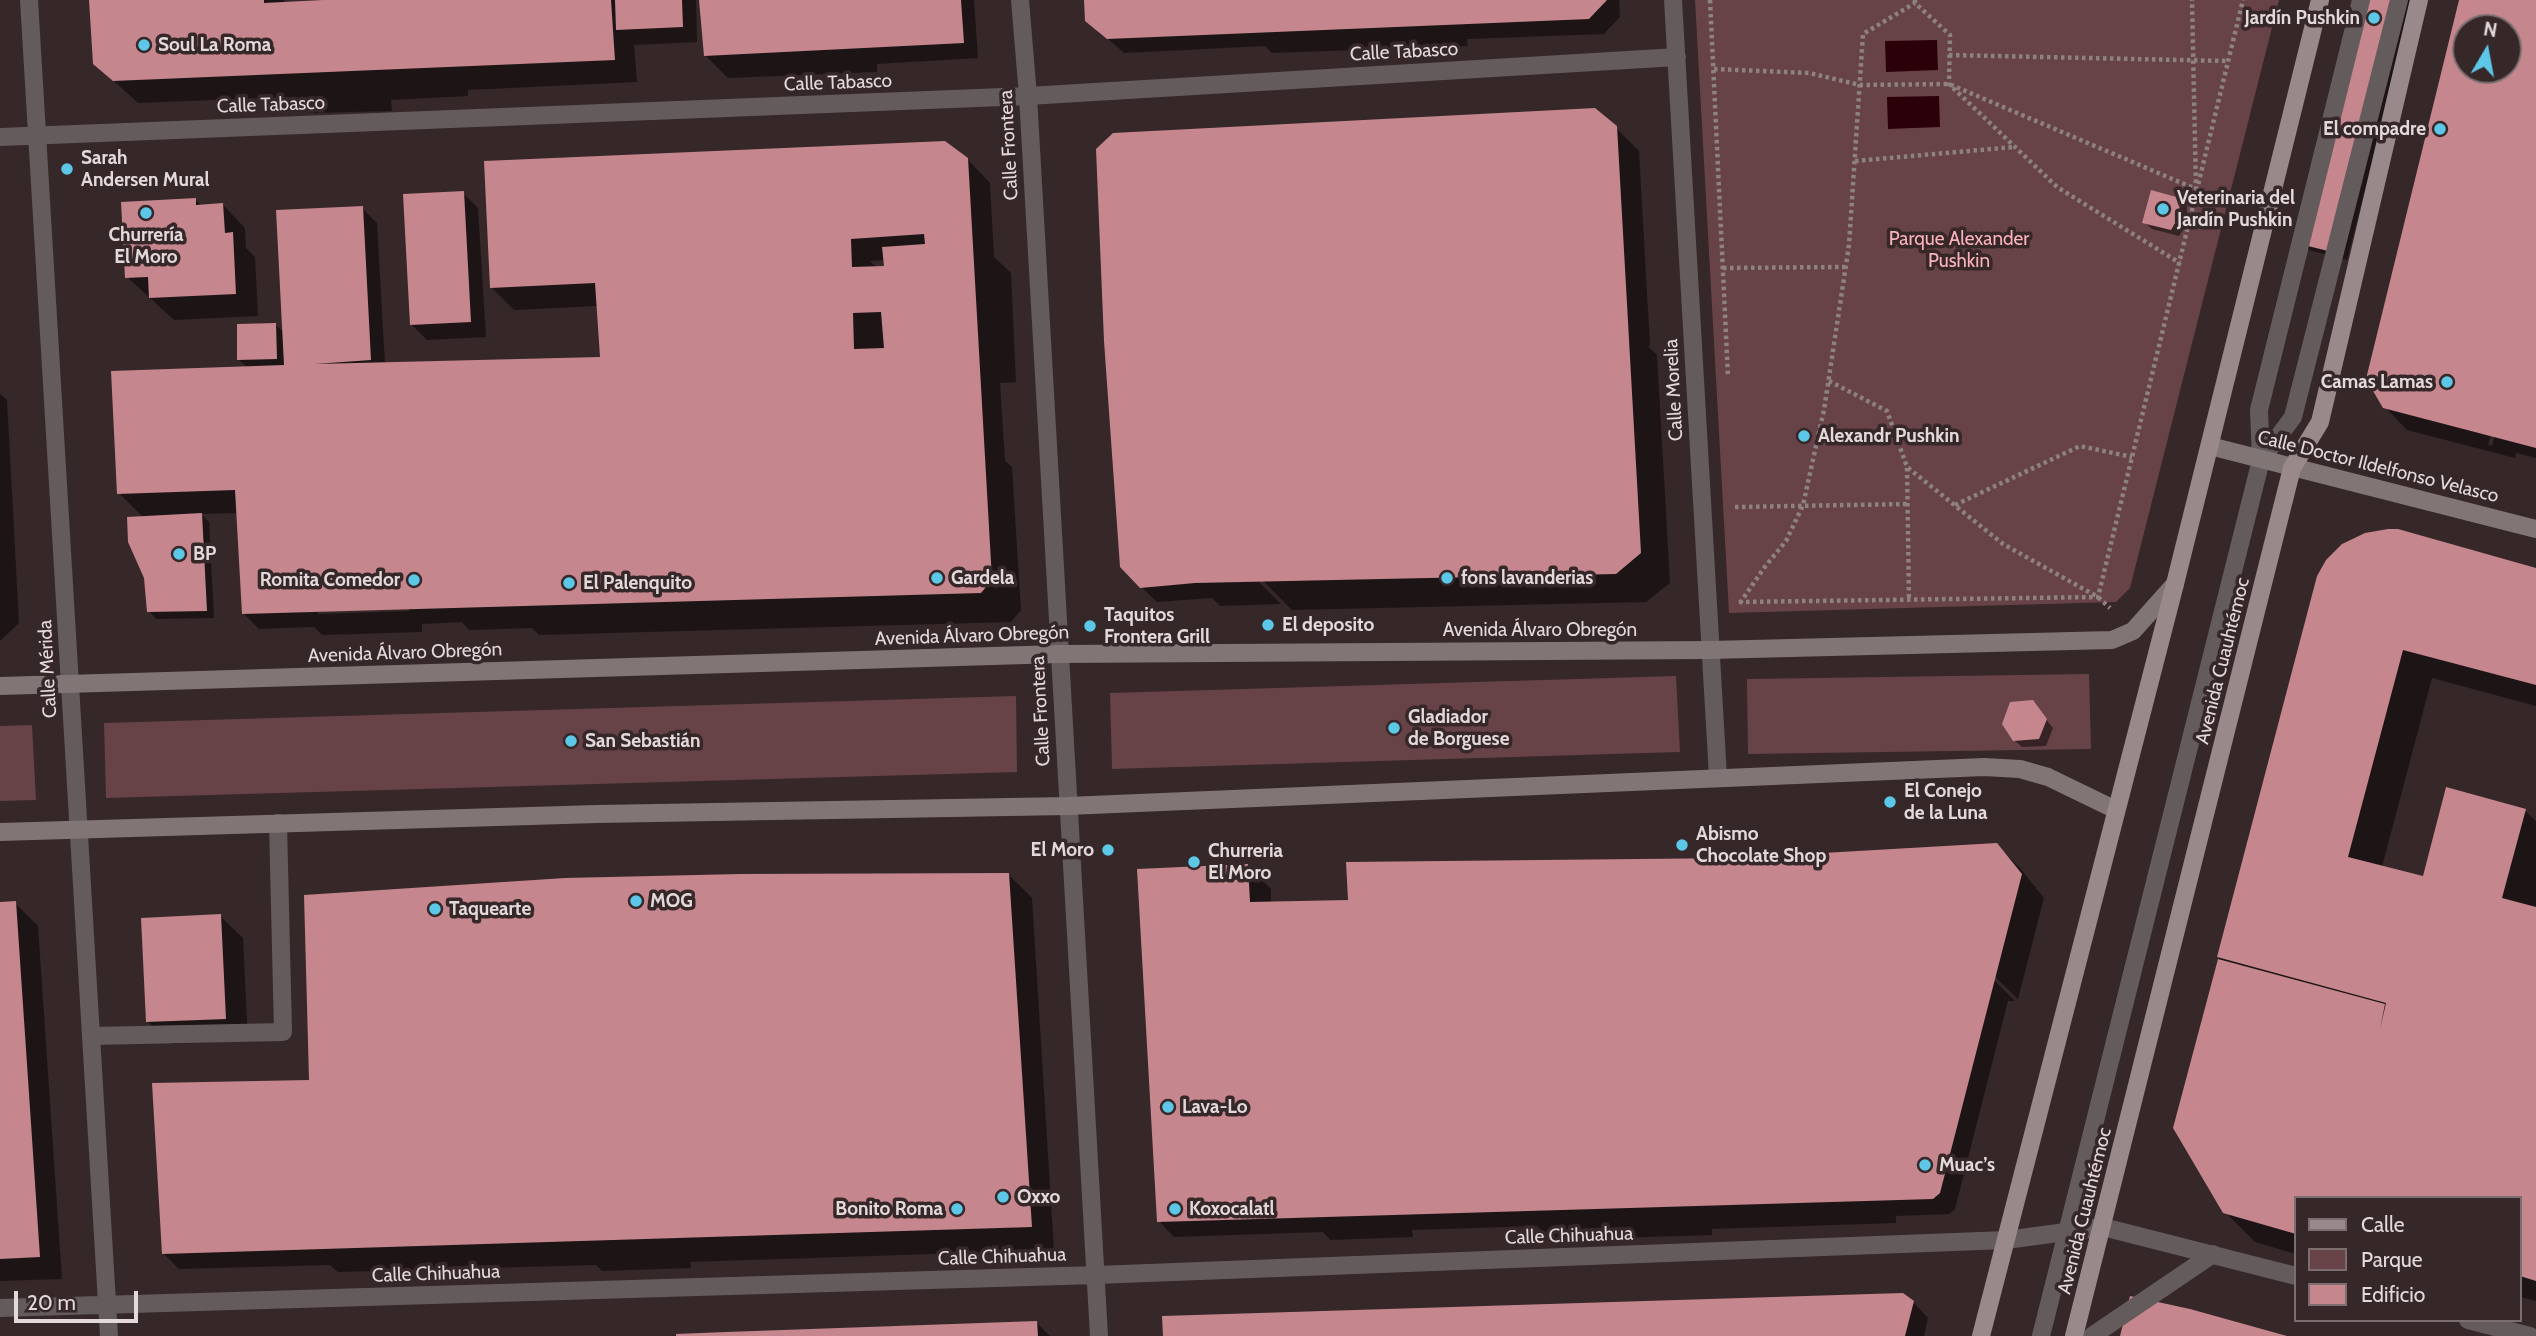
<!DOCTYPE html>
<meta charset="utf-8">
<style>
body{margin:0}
#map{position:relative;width:2536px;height:1336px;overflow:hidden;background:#362729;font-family:Cabin,sans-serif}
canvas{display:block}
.legend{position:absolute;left:2294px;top:1196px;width:228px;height:126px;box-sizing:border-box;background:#362729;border:2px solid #7c6e70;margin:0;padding:9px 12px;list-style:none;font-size:21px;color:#e4d9da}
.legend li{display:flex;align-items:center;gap:14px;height:35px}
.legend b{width:35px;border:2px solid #7c6e70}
.north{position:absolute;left:2452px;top:14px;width:70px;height:70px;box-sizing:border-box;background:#362729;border:2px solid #7c6e70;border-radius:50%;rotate:10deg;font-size:19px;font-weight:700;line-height:28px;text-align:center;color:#e4d9da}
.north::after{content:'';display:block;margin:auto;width:24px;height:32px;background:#5dc7e8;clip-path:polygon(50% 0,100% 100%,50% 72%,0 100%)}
.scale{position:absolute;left:14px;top:1291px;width:124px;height:32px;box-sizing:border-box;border:4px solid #e4d9da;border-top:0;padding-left:9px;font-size:21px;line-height:24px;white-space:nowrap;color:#e4d9da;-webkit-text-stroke:5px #362729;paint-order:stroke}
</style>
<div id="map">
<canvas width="2536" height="1336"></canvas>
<ul class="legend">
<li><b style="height:9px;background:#9a898b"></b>Calle</li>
<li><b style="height:19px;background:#674347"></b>Parque</li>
<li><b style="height:19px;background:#c5868e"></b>Edificio</li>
</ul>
<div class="north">N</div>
<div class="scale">20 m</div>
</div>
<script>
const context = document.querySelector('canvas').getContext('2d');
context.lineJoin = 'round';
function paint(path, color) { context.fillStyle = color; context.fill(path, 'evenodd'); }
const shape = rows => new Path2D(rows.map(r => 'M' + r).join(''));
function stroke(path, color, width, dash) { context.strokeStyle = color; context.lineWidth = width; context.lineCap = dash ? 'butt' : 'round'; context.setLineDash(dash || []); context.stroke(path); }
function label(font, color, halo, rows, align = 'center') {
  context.font = font + ' Cabin,sans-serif'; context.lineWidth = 7; context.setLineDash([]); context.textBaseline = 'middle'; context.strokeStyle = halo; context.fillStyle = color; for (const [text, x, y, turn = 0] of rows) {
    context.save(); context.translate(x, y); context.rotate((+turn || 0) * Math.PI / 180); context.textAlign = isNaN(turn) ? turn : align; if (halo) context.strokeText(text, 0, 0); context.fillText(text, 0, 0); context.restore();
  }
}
const green = shape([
 [1695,0,2279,0,2130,588,2116,602,1729,613],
 [2089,674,2091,749,1748,754,1747,679],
 [1676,676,1680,752,1112,769,1110,693],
 [1016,696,1017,772,106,798,104,723],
 [32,725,36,800,0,801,0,726]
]);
const water = shape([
 [1937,40,1938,70,1886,72,1885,41],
 [1939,96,1940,127,1888,129,1887,97]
]);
const shadow = shape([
 [91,0,284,0,285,4,351,0,696,0,697,42,634,45,637,82,468,90,468,96,391,100,392,111,309,113,292,97,138,103,94,63],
 [701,0,974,0,978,58,877,64,877,72,728,78,705,55],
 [1086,0,1619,0,1620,17,1604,34,1467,39,1468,46,1272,53,1265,46,1124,53,1087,20],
 [2360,0,2413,0,2347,260,2305,249],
 [2461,0,2536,0,2536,458,2516,453,2515,458,2407,430,2384,406],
 [2466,28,2508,28,2508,70,2466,70],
 [2504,386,2507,387,2492,446,2488,445],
 [1616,128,1639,151,1650,346,1648,346,1657,355,1670,583,1646,602,1292,610,1262,580,1257,580,1281,604,1220,606,1212,598,1157,602,1121,567],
 [967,159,990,183,994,257,1011,273,1016,382,1000,383,1005,461,1012,467,1021,610,1011,622,539,635,532,628,469,630,462,622,422,624,422,632,322,635,314,627,259,629,243,613,238,513,201,514,209,522,214,618,156,619,149,611,144,518,119,493,248,368,238,359,276,325,285,333,362,208,377,223,385,364,602,358,598,306,514,310,491,287],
 [885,260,886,267,877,268,870,261],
 [409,608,409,611,318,614,318,610],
 [463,193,478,208,486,337,427,340,412,325],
 [2179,199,2187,207,2186,225,2179,236,2152,229,2144,222],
 [196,200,202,206,223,205,245,228,246,248,255,257,258,316,174,320,127,277],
 [0,394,7,400,19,623,0,641],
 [2536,570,2536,706,2432,678,2382,867,2424,878,2525,811,2536,821,2536,1301,2520,1297,2520,1198,2296,1198,2296,1254,2255,1242,2225,1212,2174,1128,2319,577],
 [2032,702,2053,728,2046,746,2022,747,2014,740],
 [1997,845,2020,868,2044,898,2018,999,1990,972,1988,974,2015,1001,2008,1001,1955,1209,1949,1214,1896,1216,1896,1223,1712,1229,1712,1235,1551,1240,1537,1226,1412,1230,1413,1237,1330,1240,1323,1232,1174,1237,1159,1221,1248,866,1271,889,1271,904,1350,902,1795,857],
 [1009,875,1032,898,1054,1250,690,1262,691,1268,602,1271,596,1265,338,1272,330,1265,179,1269,164,1254,307,1082],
 [15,903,38,926,62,1279,0,1281,0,904],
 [220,916,243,938,248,1041,171,1044,148,1022],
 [1913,1302,1928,1318,1924,1336,1164,1336],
 [1036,1322,1050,1336,667,1336,915,1326]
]);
const building = shape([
 [89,0,264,0,264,3,323,0,611,0,615,60,113,81,93,64],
 [615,0,682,0,683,27,616,30],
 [699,0,961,0,964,43,704,56],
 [1084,0,1607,0,1589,19,1107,39,1085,21],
 [2358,0,2404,0,2340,254,2308,246],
 [2459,0,2536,0,2536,448,2383,408,2366,379],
 [2466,28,2508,28,2508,70,2466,70],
 [1595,108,1617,126,1641,553,1616,574,1195,583,1140,588,1120,567,1104,341,1096,149,1113,133],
 [945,141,968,158,992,580,981,593,242,614,235,490,117,494,111,371,284,365,276,210,363,206,371,360,315,364,600,357,595,283,490,288,484,161],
 [924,234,925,244,882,247,884,266,852,267,851,239],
 [881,312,884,348,854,349,853,313],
 [2151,190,2180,198,2179,217,2171,230,2142,223],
 [464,191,471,322,410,325,403,194],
 [196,198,196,205,223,203,225,233,233,232,236,294,149,298,148,277,125,278,121,202],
 [276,323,277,359,237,360,237,324],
 [202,513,207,611,147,612,144,578,128,542,127,517],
 [2388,529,2398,529,2536,568,2536,685,2403,650,2348,857,2423,876,2446,787,2526,809,2502,898,2536,907,2536,1281,2520,1276,2520,1198,2296,1198,2296,1234,2223,1213,2173,1128,2218,959,2385,1004,2380,1029,2386,1003,2217,957,2317,576,2326,560,2342,544,2365,533],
 [2033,700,2047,719,2039,739,2013,741,2002,724,2010,702],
 [1997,843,2022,874,1940,1193,1933,1199,1157,1222,1137,869,1248,864,1250,902,1348,900,1346,862,1736,858],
 [1009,873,1032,1227,162,1254,152,1083,309,1080,304,895,565,878,740,874],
 [16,901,40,1257,0,1259,0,902],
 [221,914,226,1019,146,1022,141,918],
 [1903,1293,1914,1301,1905,1336,1163,1336,1162,1316],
 [2130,1296,2190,1309,2287,1336,2120,1336],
 [1037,1321,1038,1336,676,1336,676,1334,726,1332]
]);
const path = shape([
 [1710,0,1728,377],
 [1915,0,1915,3,1950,35,1949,84,2057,187,2180,263],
 [1949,55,2228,61],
 [1714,69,1809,73,1860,85,1949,84,2196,189,2192,0],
 [1855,161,2014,147],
 [1723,268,1845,267],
 [1829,381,1887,411,1907,467,2003,544,2098,597,2110,608],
 [1817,442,1899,443],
 [1907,468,1909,601],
 [1955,505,2080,446,2132,457],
 [1735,507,1908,504],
 [1739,602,2098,597,2243,0],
 [1740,603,1764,568,1786,541,1803,505,1824,410,1849,245,1863,34,1915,3]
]);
const lane = shape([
 [2261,460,2293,417,2399,0],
 [92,1036,283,1032,278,823],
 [2041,1336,2261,460,2259,410,2361,0],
 [2092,1336,2213,1254]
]);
const street = shape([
 [29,0,109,1336],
 [1020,0,1028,96,1099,1336],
 [1673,0,1718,777],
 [0,137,1028,96,1677,57],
 [0,1308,1096,1275,2006,1240,2103,1227,2296,1276],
 [2468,1320,2530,1336]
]);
const secondary = shape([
 [2210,446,2536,529],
 [0,686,1059,654,1710,650,2112,640,2133,631,2175,584],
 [0,832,597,814,1068,806,1984,767,2020,769,2048,777,2116,810]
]);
const primary = shape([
 [1981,1336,2175,584,2320,0],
 [2074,1336,2292,468,2320,422,2419,0]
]);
const markers = [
 [2374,18,7,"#5dc7e8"],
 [144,45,7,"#5dc7e8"],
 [2440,129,7,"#5dc7e8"],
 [67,169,7,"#5dc7e8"],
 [2163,209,7,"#5dc7e8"],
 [146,213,7,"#5dc7e8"],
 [2447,382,7,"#5dc7e8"],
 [1804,436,7,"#5dc7e8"],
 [179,554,7,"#5dc7e8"],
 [937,578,7,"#5dc7e8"],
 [1447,578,7,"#5dc7e8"],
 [414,580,7,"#5dc7e8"],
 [569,583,7,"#5dc7e8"],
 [1268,625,7,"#5dc7e8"],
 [1090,626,7,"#5dc7e8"],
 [1394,728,7,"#5dc7e8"],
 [571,741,7,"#5dc7e8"],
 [1890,802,7,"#5dc7e8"],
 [1682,845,7,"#5dc7e8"],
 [1108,850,7,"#5dc7e8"],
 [1194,862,7,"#5dc7e8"],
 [636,901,7,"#5dc7e8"],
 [435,909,7,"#5dc7e8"],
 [1168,1107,7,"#5dc7e8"],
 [1925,1165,7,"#5dc7e8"],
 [1003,1197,7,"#5dc7e8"],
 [957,1209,7,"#5dc7e8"],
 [1175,1209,7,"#5dc7e8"]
];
const poiNames = [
 ["Jardín Pushkin",2360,18,"right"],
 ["Soul La Roma",158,45],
 ["El compadre",2426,129,"right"],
 ["Sarah",81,158],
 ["Andersen Mural",81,180],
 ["Veterinaria del",2177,198],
 ["Jardín Pushkin",2177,220],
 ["Churrería",146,235,"center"],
 ["El Moro",146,257,"center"],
 ["Camas Lamas",2433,382,"right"],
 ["Alexandr Pushkin",1818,436],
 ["BP",193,554],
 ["Gardela",951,578],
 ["fons lavanderias",1461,578],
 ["Romita Comedor",400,580,"right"],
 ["El Palenquito",583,583],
 ["Taquitos",1104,615],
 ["Frontera Grill",1104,637],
 ["El deposito",1282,625],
 ["Gladiador",1408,717],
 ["de Borguese",1408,739],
 ["San Sebastián",585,741],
 ["El Conejo",1904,791],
 ["de la Luna",1904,813],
 ["Abismo",1696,834],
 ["Chocolate Shop",1696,856],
 ["El Moro",1094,850,"right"],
 ["Churreria",1208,851],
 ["El Moro",1208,873],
 ["MOG",650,901],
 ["Taquearte",449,909],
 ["Lava-Lo",1182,1107],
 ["Muac’s",1939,1165],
 ["Oxxo",1017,1197],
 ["Bonito Roma",943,1209,"right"],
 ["Koxocalatl",1189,1209]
];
const streetNames = [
 ["Calle Tabasco",1404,52,-3],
 ["Calle Tabasco",838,83,-2],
 ["Calle Tabasco",271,105,-2],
 ["Calle Frontera",1009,145,-93],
 ["Calle Morelia",1674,390,-93],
 ["Calle Doctor Ildelfonso Velasco",2378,467,14],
 ["Avenida Álvaro Obregón",1540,630],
 ["Avenida Álvaro Obregón",972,636,-2],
 ["Avenida Álvaro Obregón",405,653,-2],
 ["Avenida Cuauhtémoc",2223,661,-76],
 ["Calle Mérida",48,669,-93],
 ["Calle Frontera",1041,711,-93],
 ["Avenida Cuauhtémoc",2085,1211,-76],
 ["Calle Chihuahua",1569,1236,-2],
 ["Calle Chihuahua",1002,1257,-2],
 ["Calle Chihuahua",436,1274,-2]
];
const parkNames = [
 ["Parque Alexander",1959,239],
 ["Pushkin",1959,261]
];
paint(green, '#674347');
paint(water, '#2c0009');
paint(shadow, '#0007');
paint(building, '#c5868e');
stroke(path, '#8e8182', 4.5, [3.5, 3.5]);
stroke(lane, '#635b5c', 18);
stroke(street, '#635b5c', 18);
stroke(secondary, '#827576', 18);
stroke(primary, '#9a898b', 18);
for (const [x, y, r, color] of markers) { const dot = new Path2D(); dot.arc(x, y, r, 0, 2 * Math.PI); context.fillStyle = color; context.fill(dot); stroke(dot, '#362729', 2.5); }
label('bold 19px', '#e4d9da', '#362729', poiNames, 'left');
label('19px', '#e4d9da', '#362729', streetNames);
label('19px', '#fbb1ba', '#362729', parkNames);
</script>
